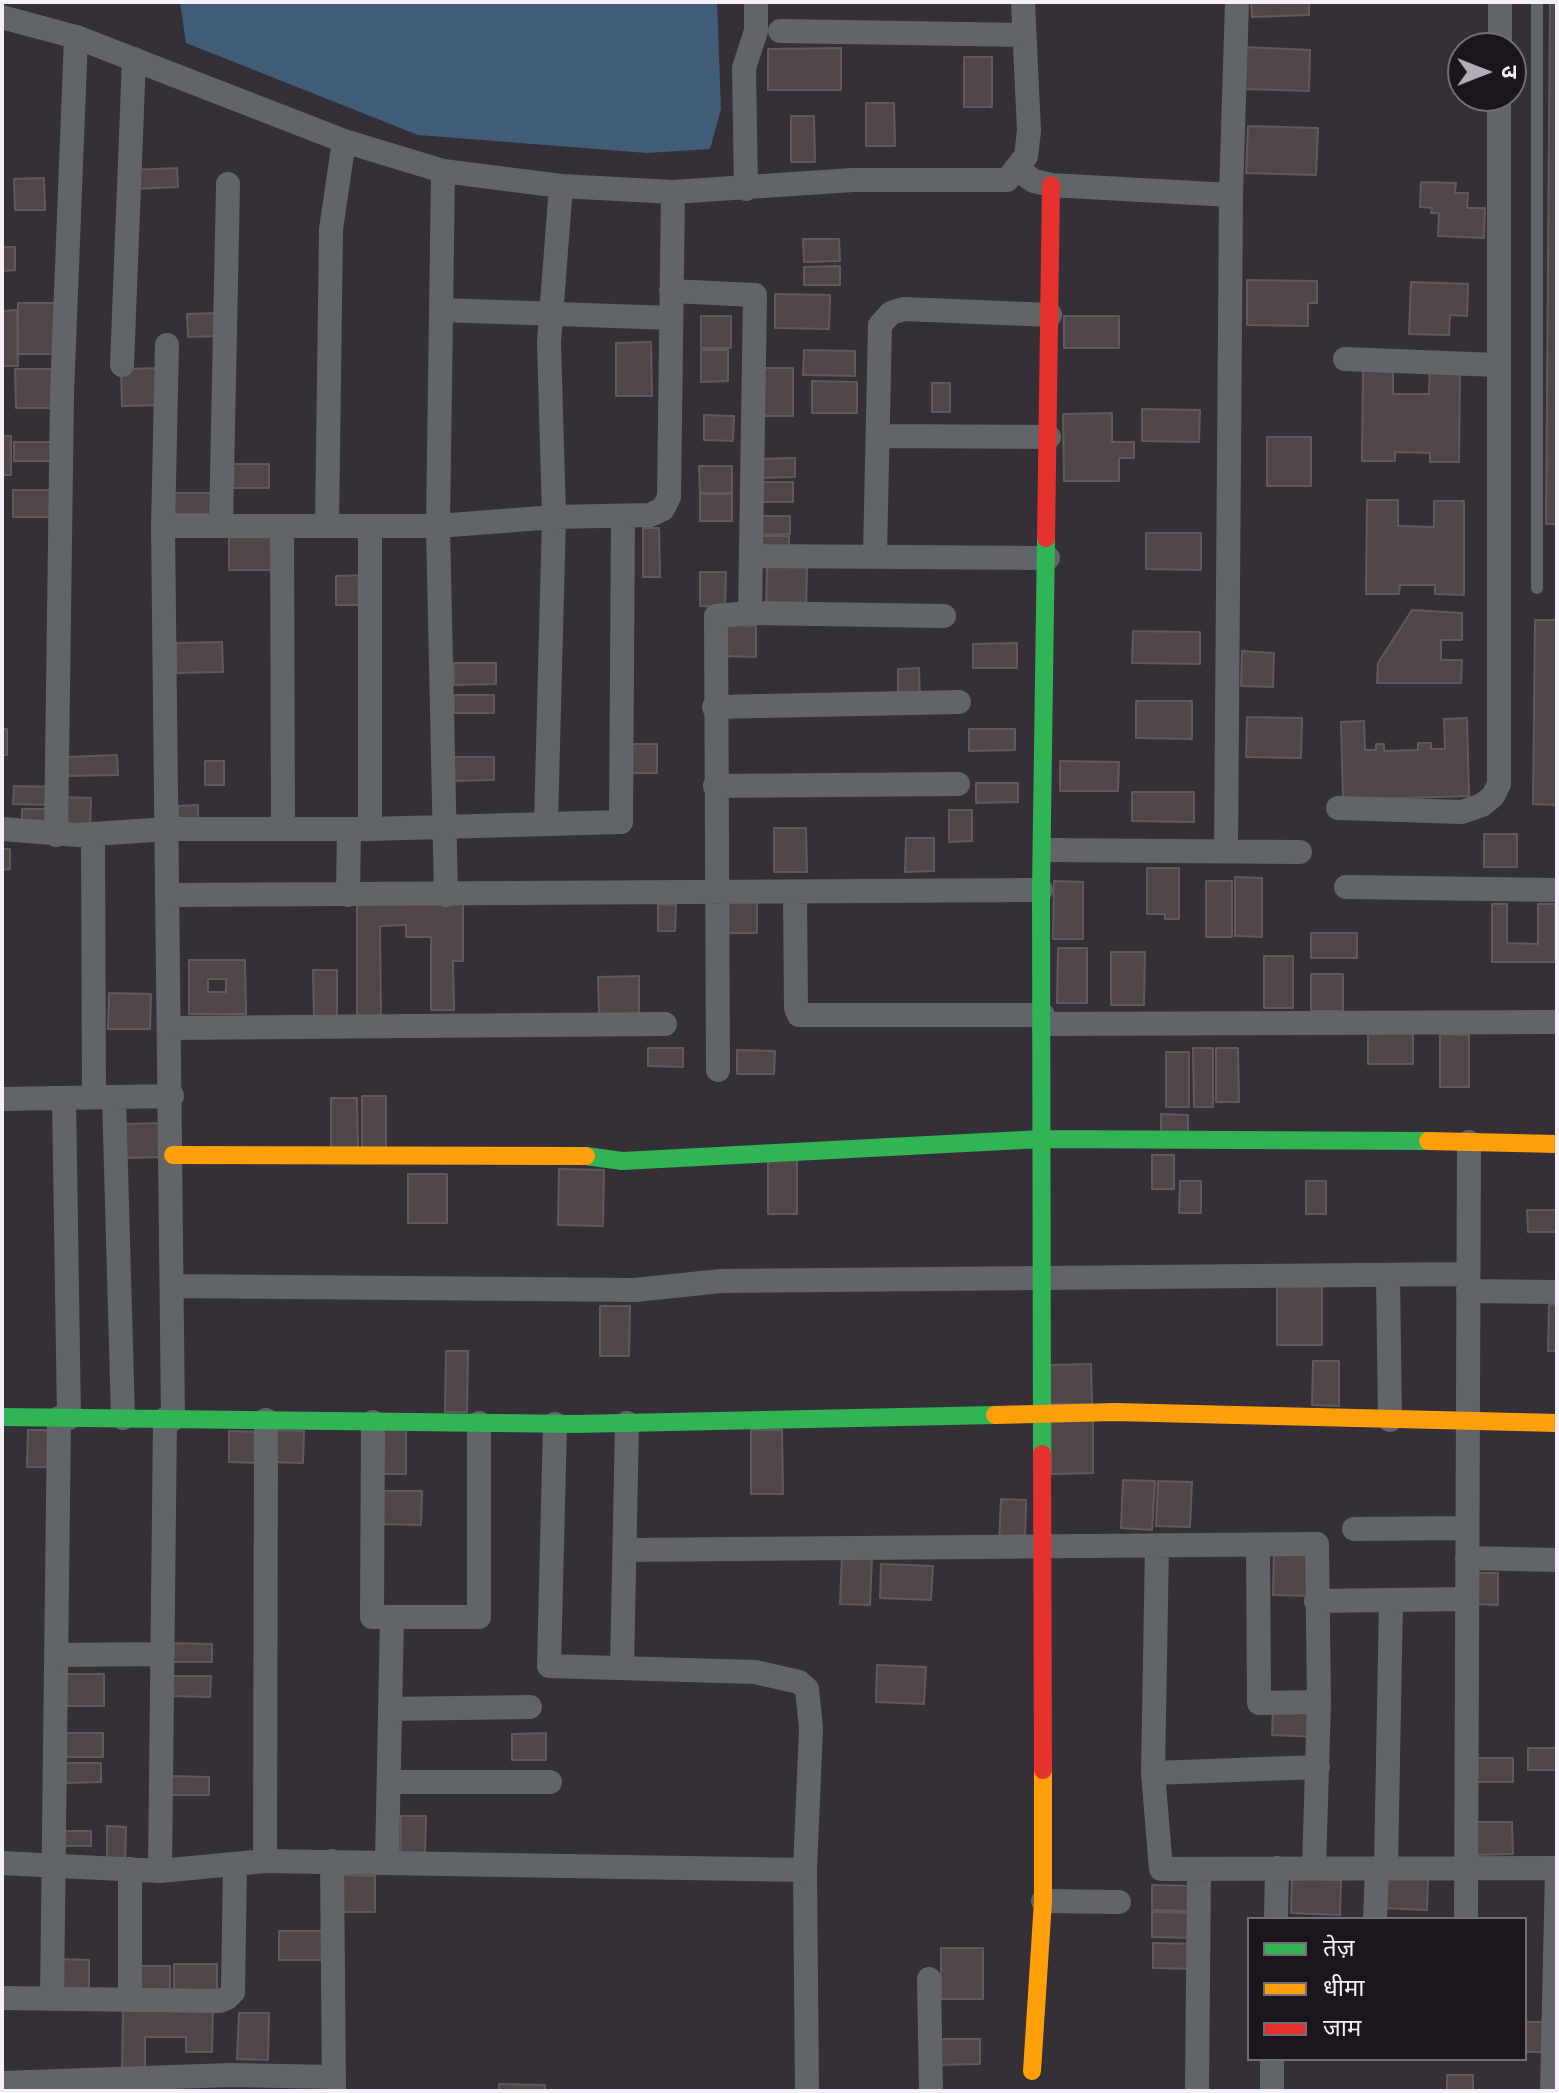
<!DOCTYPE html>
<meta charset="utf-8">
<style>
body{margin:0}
#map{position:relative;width:1559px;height:2093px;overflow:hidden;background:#352f38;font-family:Cabin,"Noto Sans Devanagari",sans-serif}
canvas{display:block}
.frame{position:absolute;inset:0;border:4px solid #f6effa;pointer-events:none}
.legend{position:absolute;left:1247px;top:1917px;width:280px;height:144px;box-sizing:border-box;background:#1b161d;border:2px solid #736d75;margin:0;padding:10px 14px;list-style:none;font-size:24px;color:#f6effa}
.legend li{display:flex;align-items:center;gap:16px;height:40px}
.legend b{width:40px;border:2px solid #736d75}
.north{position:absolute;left:1447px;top:32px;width:80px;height:80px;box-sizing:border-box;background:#1b161d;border:2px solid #736d75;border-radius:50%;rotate:90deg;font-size:22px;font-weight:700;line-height:32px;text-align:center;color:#f6effa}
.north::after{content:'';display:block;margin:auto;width:28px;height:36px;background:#b2acb6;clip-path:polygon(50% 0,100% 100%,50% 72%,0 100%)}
</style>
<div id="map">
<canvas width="1559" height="2093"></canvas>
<div class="frame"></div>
<ul class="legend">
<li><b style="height:10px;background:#30b455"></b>तेज़</li>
<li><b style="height:10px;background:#ff9f0a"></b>धीमा</li>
<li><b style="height:10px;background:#e5322d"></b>जाम</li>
</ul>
<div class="north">उ</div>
</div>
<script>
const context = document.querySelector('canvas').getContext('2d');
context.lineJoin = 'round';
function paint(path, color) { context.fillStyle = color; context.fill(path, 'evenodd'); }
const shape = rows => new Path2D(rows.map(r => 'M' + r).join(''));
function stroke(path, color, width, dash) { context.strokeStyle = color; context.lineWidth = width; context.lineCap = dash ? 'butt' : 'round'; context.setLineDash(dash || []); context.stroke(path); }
const water = shape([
 [180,2,717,2,721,109,710,149,647,153,418,135,186,43]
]);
const building = shape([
 [1251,2,1309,2,1309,15,1252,17,1251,2],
 [1550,2,1557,2,1557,524,1546,524,1550,2],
 [1245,47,1310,50,1309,91,1244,89,1245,47],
 [841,48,841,90,768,90,768,49,841,48],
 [964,57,992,57,992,107,964,107,964,57],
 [866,103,894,103,895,146,866,146,866,103],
 [791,116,814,116,815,162,791,162,791,116],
 [1248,126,1318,128,1316,175,1246,173,1248,126],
 [177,168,178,187,132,189,131,170,177,168],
 [44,178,45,210,15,210,14,179,44,178],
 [1421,182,1456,183,1455,193,1468,193,1467,208,1485,208,1484,238,1438,236,1439,213,1431,213,1432,208,1420,207,1421,182],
 [803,239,839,239,840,261,804,262,803,239],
 [2,247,15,247,15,270,2,271,2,247],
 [840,266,840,285,804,285,804,267,840,266],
 [1247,280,1317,281,1317,303,1308,303,1308,326,1247,325,1247,280],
 [1411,282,1468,284,1467,316,1450,315,1449,335,1409,334,1411,282],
 [775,294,830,295,829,329,775,328,775,294],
 [18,303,57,303,57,354,18,354,18,303],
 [17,310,18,366,2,366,2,311,17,310],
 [220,313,220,336,188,337,187,314,220,313],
 [701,316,731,316,731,348,701,348,701,316],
 [1064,316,1119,316,1119,348,1064,348,1064,316],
 [651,342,652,396,616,396,616,343,651,342],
 [701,350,728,350,728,381,701,382,701,350],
 [804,350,855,351,855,376,803,375,804,350],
 [163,368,163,405,122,406,121,369,163,368],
 [761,368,793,368,793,416,760,416,761,368],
 [1363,368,1393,368,1393,394,1429,394,1430,368,1460,368,1459,462,1430,462,1430,453,1395,452,1395,461,1362,461,1363,368],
 [15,369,58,369,58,408,16,408,15,369],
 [812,381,857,382,857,413,812,413,812,381],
 [932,383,950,383,950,412,932,412,932,383],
 [1142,409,1200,410,1199,442,1142,441,1142,409],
 [1112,413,1112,442,1134,442,1134,458,1119,458,1119,481,1064,481,1063,414,1112,413],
 [704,415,734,416,733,441,704,440,704,415],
 [2,436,11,436,11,475,2,475,2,436],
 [1267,437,1311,437,1311,486,1267,486,1267,437],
 [14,442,54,442,54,461,14,461,14,442],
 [795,458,795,477,758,478,758,459,795,458],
 [227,464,269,464,269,488,226,488,227,464],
 [699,466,732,466,732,493,700,493,699,466],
 [759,482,793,482,793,502,759,502,759,482],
 [13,490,52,490,52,517,13,517,13,490],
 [168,493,215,493,215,514,168,514,168,493],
 [700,494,732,494,732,521,700,521,700,494],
 [1367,500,1398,500,1398,526,1434,527,1434,501,1464,501,1464,595,1435,594,1435,585,1400,585,1399,594,1366,594,1367,500],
 [755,516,790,516,790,534,755,535,755,516],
 [229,527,275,529,275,570,229,570,229,527],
 [643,528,659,528,660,577,643,577,643,528],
 [1146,533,1201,533,1201,570,1146,569,1146,533],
 [758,536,789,536,789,550,758,550,758,536],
 [767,567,807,567,806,611,766,610,767,567],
 [700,572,726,572,725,607,700,606,700,572],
 [365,575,365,605,336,605,336,576,365,575],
 [1412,610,1462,613,1462,640,1441,640,1441,660,1462,660,1461,683,1377,683,1378,663,1412,610],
 [1535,620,1557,620,1557,805,1533,804,1535,620],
 [722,625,756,626,756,657,721,656,722,625],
 [1133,631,1200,632,1200,664,1132,663,1133,631],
 [222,642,223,672,176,673,176,643,222,642],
 [1017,643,1017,668,973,668,973,644,1017,643],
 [1242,651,1274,653,1273,687,1241,686,1242,651],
 [454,663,496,663,496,684,454,685,454,663],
 [919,668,920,701,898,701,898,669,919,668],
 [454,695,494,695,494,713,454,713,454,695],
 [1136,701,1192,701,1192,739,1136,738,1136,701],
 [1247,717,1302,718,1301,758,1246,757,1247,717],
 [1467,718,1469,796,1343,800,1341,722,1364,721,1365,750,1376,750,1376,744,1384,744,1384,751,1418,750,1418,743,1431,743,1431,749,1445,749,1444,719,1467,718],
 [2,729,7,729,7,755,2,755,2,729],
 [969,729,1015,729,1015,750,969,751,969,729],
 [624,744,657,744,657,773,624,773,624,744],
 [117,755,118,775,68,776,67,757,117,755],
 [451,757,494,757,494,780,451,781,451,757],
 [205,761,224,761,224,785,205,785,205,761],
 [1060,761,1119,762,1118,791,1060,791,1060,761],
 [976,783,1018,783,1018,802,976,803,976,783],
 [14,786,55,787,55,805,13,804,14,786],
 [1132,792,1194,792,1194,822,1132,821,1132,792],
 [61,797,91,798,90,831,61,831,61,797],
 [198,805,198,826,178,826,178,806,198,805],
 [22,809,54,809,53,830,22,830,22,809],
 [949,810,972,810,972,841,949,842,949,810],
 [774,828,806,828,807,872,774,872,774,828],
 [1484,834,1517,834,1517,867,1484,867,1484,834],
 [906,838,934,838,934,871,905,872,906,838],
 [2,849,10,849,10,869,2,870,2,849],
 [1147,868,1179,868,1179,919,1165,919,1165,914,1147,914,1147,868],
 [1235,877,1262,878,1262,937,1235,936,1235,877],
 [1054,881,1083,882,1083,939,1053,939,1054,881],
 [1206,881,1232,881,1232,937,1206,937,1206,881],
 [463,899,463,961,453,961,454,1010,431,1010,431,937,406,937,406,925,380,926,381,1023,357,1023,357,903,463,899],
 [722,901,757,901,757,933,722,933,722,901],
 [658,904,676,905,675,931,658,931,658,904],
 [1492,904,1507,904,1507,943,1538,944,1538,904,1555,904,1555,962,1492,962,1492,904],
 [1311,933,1357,933,1357,958,1311,958,1311,933],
 [1058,948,1087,948,1087,1003,1057,1003,1058,948],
 [1111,952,1145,952,1144,1005,1111,1005,1111,952],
 [1264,956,1293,956,1293,1008,1264,1008,1264,956],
 [189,960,245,960,246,1014,189,1014,189,960],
 [208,979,226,979,226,992,208,992,208,979],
 [313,970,337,970,337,1016,314,1016,313,970],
 [1311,974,1343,974,1343,1011,1311,1011,1311,974],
 [639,976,639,1014,599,1015,598,977,639,976],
 [109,993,151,994,150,1029,108,1029,109,993],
 [1368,1029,1413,1030,1413,1064,1368,1064,1368,1029],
 [1440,1034,1469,1035,1469,1087,1440,1087,1440,1034],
 [648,1048,683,1048,683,1067,648,1066,648,1048],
 [1193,1048,1213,1048,1213,1107,1194,1107,1193,1048],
 [1216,1048,1238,1048,1239,1102,1216,1102,1216,1048],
 [737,1050,775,1051,774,1074,737,1074,737,1050],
 [1166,1052,1189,1052,1189,1107,1166,1107,1166,1052],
 [362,1096,386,1096,386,1150,362,1150,362,1096],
 [331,1098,357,1098,358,1150,331,1150,331,1098],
 [1161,1114,1188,1115,1188,1137,1161,1137,1161,1114],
 [168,1123,168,1157,121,1158,121,1124,168,1123],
 [1152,1155,1174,1155,1174,1189,1152,1189,1152,1155],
 [768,1160,797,1160,797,1214,768,1214,768,1160],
 [559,1169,604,1170,603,1226,558,1225,559,1169],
 [408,1174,447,1174,447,1223,408,1223,408,1174],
 [1180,1181,1201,1181,1201,1213,1179,1213,1180,1181],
 [1306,1181,1326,1181,1326,1214,1306,1214,1306,1181],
 [1527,1210,1557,1210,1557,1232,1528,1232,1527,1210],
 [1277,1284,1322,1284,1322,1345,1277,1345,1277,1284],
 [1549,1305,1557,1305,1557,1351,1548,1351,1549,1305],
 [600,1306,630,1306,629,1356,600,1356,600,1306],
 [446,1351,468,1351,467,1412,445,1412,446,1351],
 [1313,1361,1339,1361,1339,1406,1312,1405,1313,1361],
 [1091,1364,1092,1404,1050,1404,1050,1365,1091,1364],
 [1093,1419,1093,1473,1051,1474,1051,1420,1093,1419],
 [377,1429,406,1429,406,1474,376,1474,377,1429],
 [28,1430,53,1430,53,1467,27,1467,28,1430],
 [269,1430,304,1431,303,1463,268,1462,269,1430],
 [751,1430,782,1430,783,1494,751,1494,751,1430],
 [229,1431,262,1432,261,1463,229,1462,229,1431],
 [1123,1480,1155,1481,1152,1530,1121,1528,1123,1480],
 [1158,1481,1192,1482,1190,1527,1156,1526,1158,1481],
 [376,1491,422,1491,421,1525,375,1524,376,1491],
 [1001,1499,1026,1500,1025,1543,999,1542,1001,1499],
 [1274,1548,1313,1550,1311,1596,1273,1595,1274,1548],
 [842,1556,872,1557,870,1605,840,1604,842,1556],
 [881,1564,933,1566,931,1600,880,1598,881,1564],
 [1473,1573,1498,1573,1498,1605,1473,1604,1473,1573],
 [167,1643,212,1644,212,1662,166,1662,167,1643],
 [877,1665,926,1667,924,1704,876,1702,877,1665],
 [63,1674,104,1674,104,1706,63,1706,63,1674],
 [167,1676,211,1676,210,1697,167,1696,167,1676],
 [1273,1707,1317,1709,1316,1737,1272,1735,1273,1707],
 [62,1733,103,1733,103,1757,62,1757,62,1733],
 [546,1733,546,1760,512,1760,512,1734,546,1733],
 [1528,1748,1557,1748,1557,1770,1528,1770,1528,1748],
 [1470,1758,1513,1758,1513,1782,1470,1782,1470,1758],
 [64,1763,101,1763,101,1782,64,1783,64,1763],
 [171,1776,209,1777,209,1795,171,1795,171,1776],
 [401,1816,426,1816,425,1856,400,1856,401,1816],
 [1475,1822,1512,1822,1513,1854,1476,1855,1475,1822],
 [107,1826,126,1827,125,1864,107,1864,107,1826],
 [61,1831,91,1831,91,1846,62,1846,61,1831],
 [342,1875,375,1876,375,1912,341,1912,342,1875],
 [1382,1877,1428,1879,1427,1910,1381,1908,1382,1877],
 [1292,1878,1341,1880,1340,1915,1291,1913,1292,1878],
 [1152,1885,1195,1886,1195,1911,1152,1910,1152,1885],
 [1152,1912,1195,1913,1195,1938,1152,1937,1152,1912],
 [279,1931,323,1931,323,1960,279,1960,279,1931],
 [1153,1943,1196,1944,1196,1969,1153,1968,1153,1943],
 [941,1948,983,1948,983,1999,941,1999,941,1948],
 [60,1959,89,1960,89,1989,60,1989,60,1959],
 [174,1964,217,1964,217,1995,174,1995,174,1964],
 [134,1966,170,1966,170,1998,134,1996,134,1966],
 [123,2003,213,2004,212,2052,186,2052,186,2037,145,2037,145,2078,122,2078,123,2003],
 [239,2013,269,2013,268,2060,237,2059,239,2013],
 [1525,2022,1547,2022,1547,2052,1525,2052,1525,2022],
 [938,2039,980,2039,980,2064,938,2065,938,2039],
 [1447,2075,1473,2075,1473,2091,1447,2091,1447,2075],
 [499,2084,545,2085,545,2091,499,2091,499,2084]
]);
const lane = shape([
 [1537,588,1537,2]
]);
const street = shape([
 [2,17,76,37,344,141,443,171,561,186,673,192,853,180,1007,180,1026,156,1029,131,1023,2],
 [780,31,1024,35],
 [1500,48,1500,2],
 [1018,170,1034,181,1051,185,1231,195],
 [443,171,438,526,446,895],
 [746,189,744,68,756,31,756,2],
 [671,291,755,295,750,613],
 [443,310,671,318],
 [167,345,163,526,173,1419],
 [1345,359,1497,365],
 [122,365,134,59],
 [878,436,1049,437],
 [163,526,438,526,554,517,650,515,663,509,669,497,673,192],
 [221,526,228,184],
 [282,526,283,829],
 [327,526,331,229,344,141],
 [370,526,370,829],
 [875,555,880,325,891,313,904,309,1050,315],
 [752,556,1048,558],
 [714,707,959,702],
 [715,786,958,784],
 [1338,808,1462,812,1482,805,1493,796,1499,784,1499,96],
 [546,822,554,517,549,342,561,186],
 [2,829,78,835,168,829,370,829,621,822,623,516],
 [56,835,62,394,76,37],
 [93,835,94,1097],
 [1045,850,1300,852],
 [1226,850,1231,195,1237,2],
 [1346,887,1557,890],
 [167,895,1041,890],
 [348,895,349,829],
 [795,895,796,1008,799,1015,1043,1015],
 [1043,1024,1557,1022],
 [170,1028,665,1024],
 [718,1070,716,616,750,613,944,616],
 [114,1097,123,1418],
 [64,1098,69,1418],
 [2,1099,172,1096],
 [1388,1275,1390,1420],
 [173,1286,635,1290,721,1281,1468,1274],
 [1468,1291,1557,1292],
 [373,1422,372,1617,479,1617,479,1423],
 [555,1424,549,1666,755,1672,799,1682,807,1689,811,1728,805,1870,807,2091],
 [1354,1529,1467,1528],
 [1258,1545,1259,1703,1319,1702],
 [1157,1546,1153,1773,1161,1869,1557,1868],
 [625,1550,1317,1544,1319,1702,1314,1868],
 [1467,1558,1557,1560],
 [1316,1601,1467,1599],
 [56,1655,163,1654],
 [622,1668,627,1423],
 [390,1709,530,1707],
 [1153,1773,1318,1767],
 [389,1782,550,1782],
 [265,1861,266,1420],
 [332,1861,334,2091],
 [387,1861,392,1617],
 [2,1863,160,1871,265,1861,805,1870],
 [1386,1867,1391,1600],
 [130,1869,130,2000],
 [160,1871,165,1419],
 [1043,1901,1119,1902],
 [1276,1919,1277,1868],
 [1375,1919,1377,1868],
 [1466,1919,1469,1142],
 [929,1979,931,2091],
 [2,1998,220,2001,227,1998,233,1992,235,1864],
 [52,1999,59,1418],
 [2,2083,230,2075,334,2077],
 [1197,2091,1199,1869],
 [1272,2091,1272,2059],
 [1552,2091,1557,1869]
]);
const fast = shape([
 [586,1156,622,1161,1042,1139,1428,1141],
 [2,1417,577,1424,995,1415],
 [1042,1454,1041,890,1046,538]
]);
const slow = shape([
 [1428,1141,1557,1144],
 [173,1155,586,1156],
 [995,1415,1115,1412,1557,1423],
 [1032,2071,1043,1901,1043,1770]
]);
const jam = shape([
 [1046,538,1051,185],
 [1042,1454,1043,1770]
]);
paint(water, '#415c76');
paint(building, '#504648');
stroke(building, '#60595c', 2);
stroke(lane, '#616569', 12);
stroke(street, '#616569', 24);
stroke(fast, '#30b455', 18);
stroke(slow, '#ff9f0a', 18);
stroke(jam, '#e5322d', 18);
</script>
